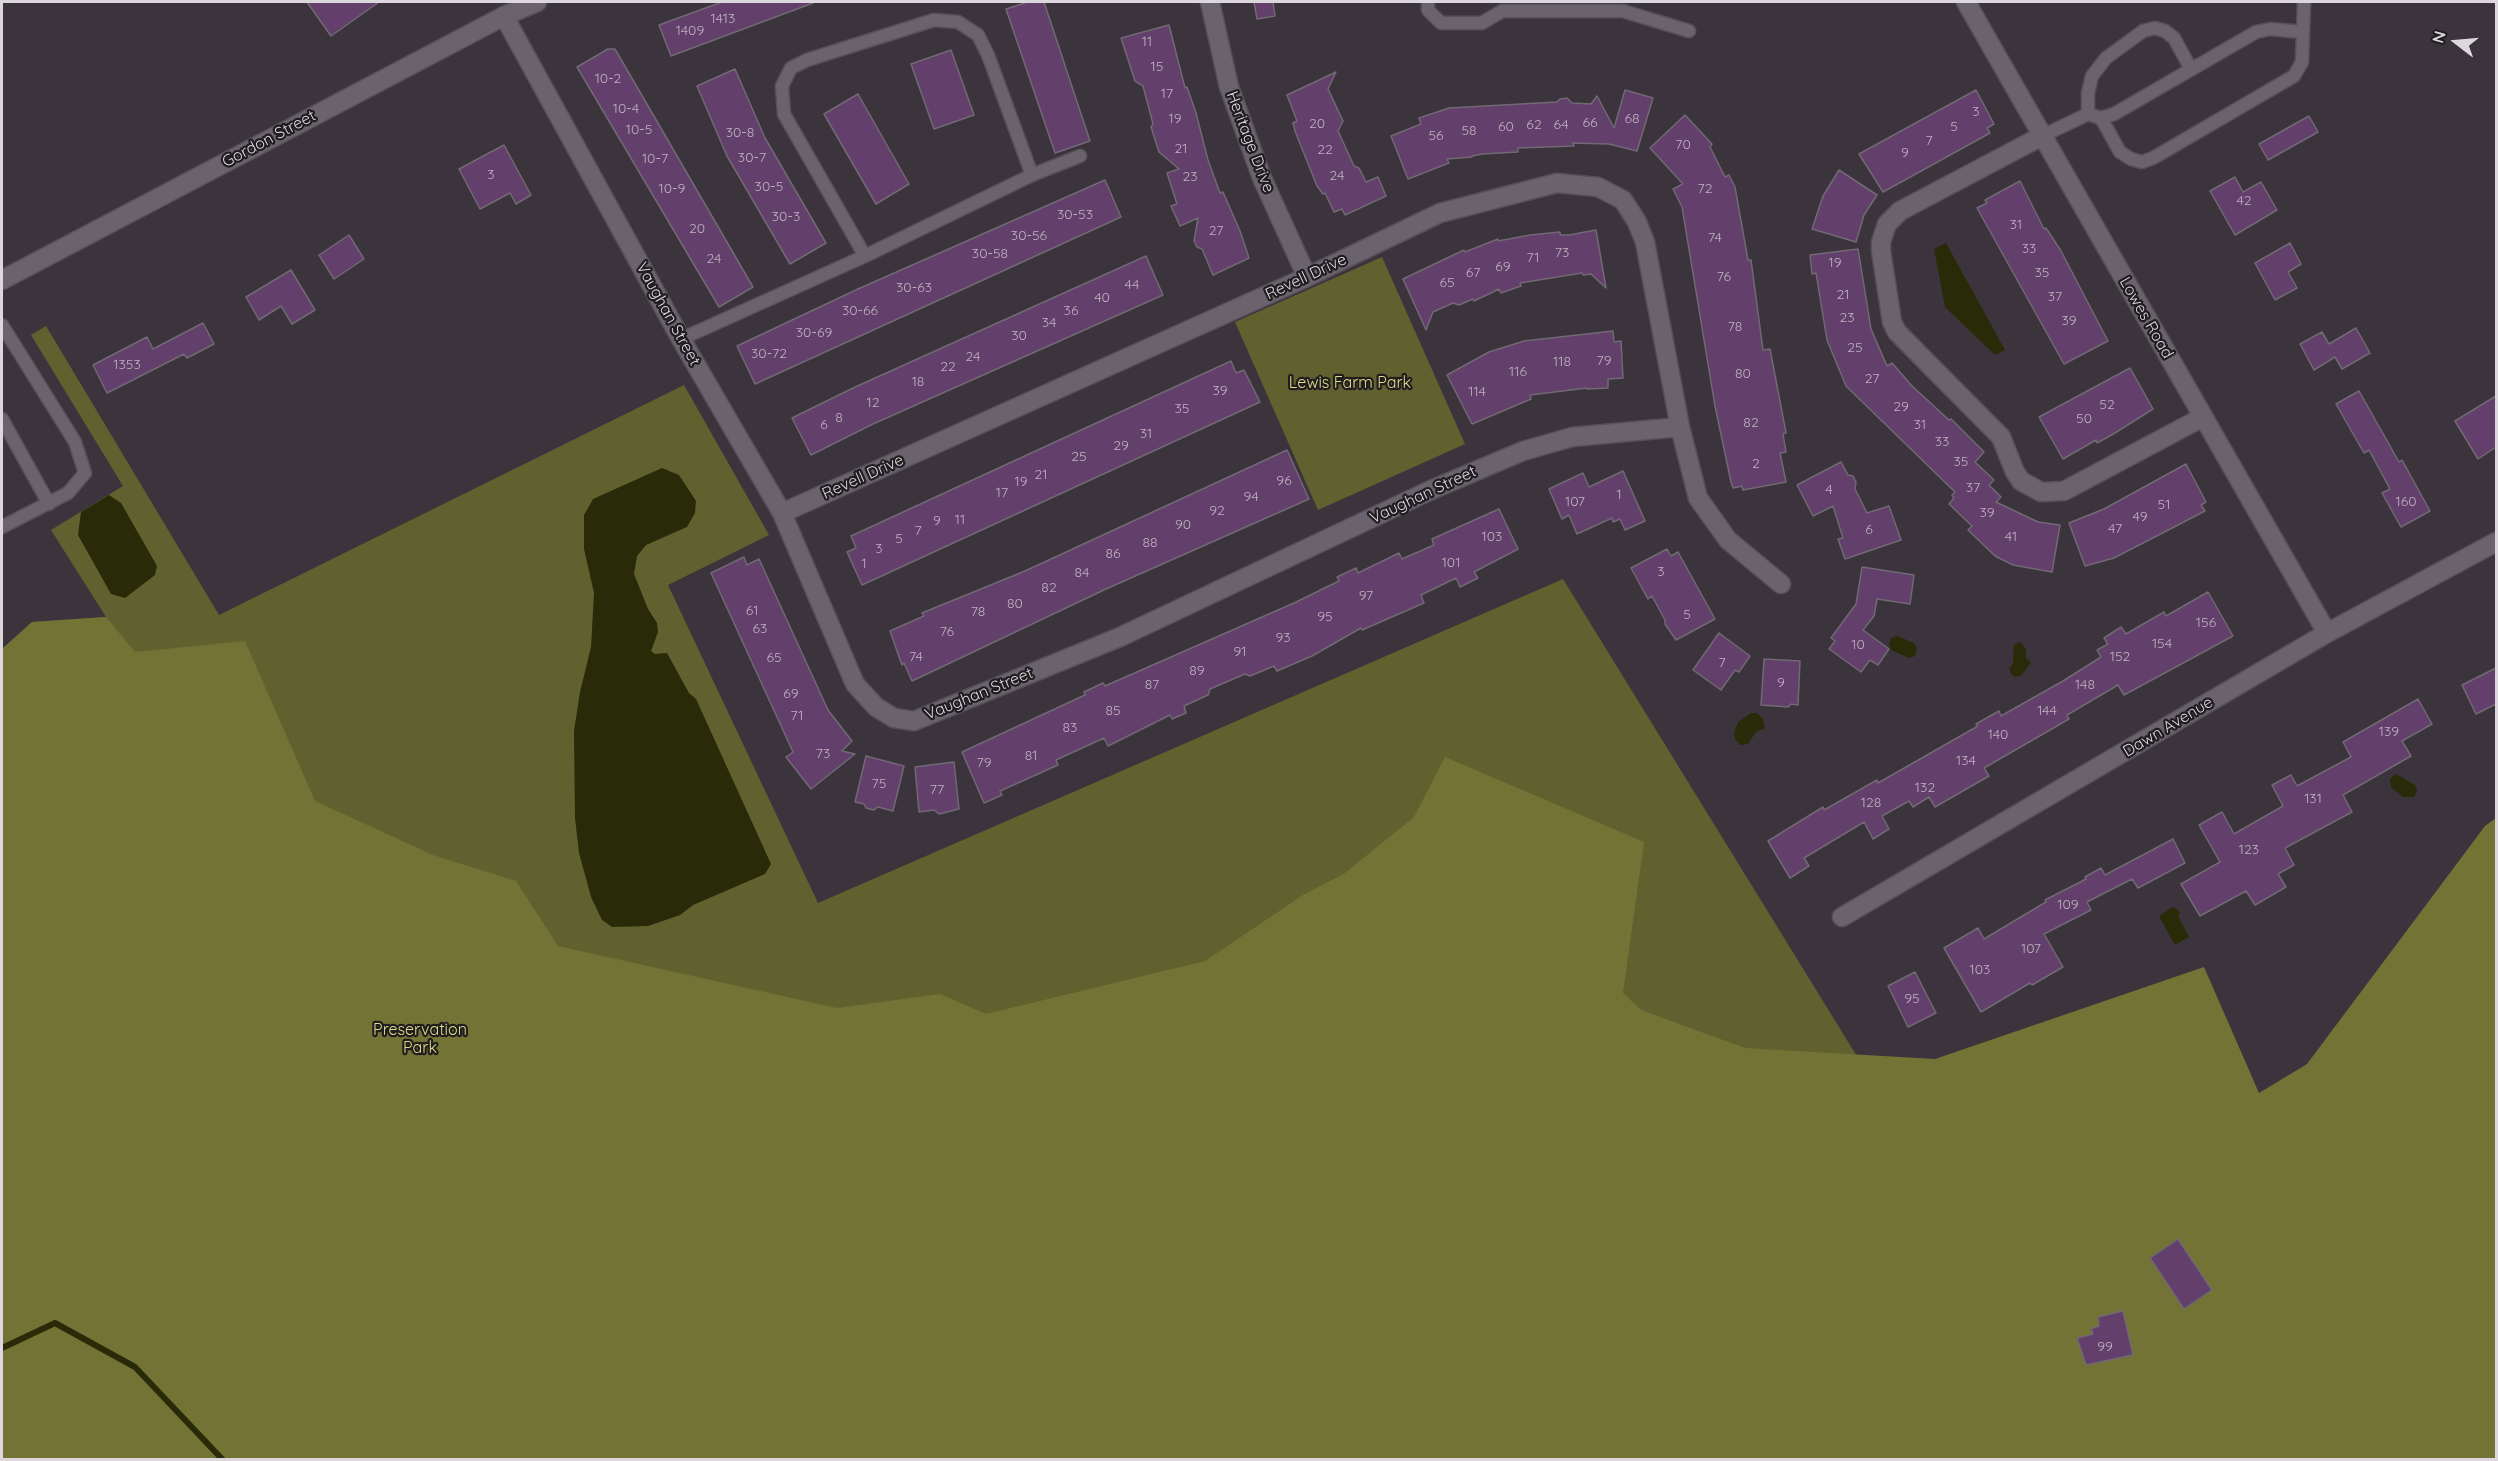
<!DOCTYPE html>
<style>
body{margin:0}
#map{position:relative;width:2498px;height:1461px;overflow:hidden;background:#3b343d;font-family:Quicksand,sans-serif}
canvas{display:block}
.frame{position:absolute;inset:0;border:3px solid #dcd7dd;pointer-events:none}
.north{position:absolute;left:2426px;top:12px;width:60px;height:60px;-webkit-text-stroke:4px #201d21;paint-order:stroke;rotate:286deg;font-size:16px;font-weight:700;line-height:24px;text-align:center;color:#dcd7dd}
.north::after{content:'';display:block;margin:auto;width:21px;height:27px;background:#dcd7dd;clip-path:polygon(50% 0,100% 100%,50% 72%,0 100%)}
</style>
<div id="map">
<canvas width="2498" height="1461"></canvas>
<div class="frame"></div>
<div class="north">N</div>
</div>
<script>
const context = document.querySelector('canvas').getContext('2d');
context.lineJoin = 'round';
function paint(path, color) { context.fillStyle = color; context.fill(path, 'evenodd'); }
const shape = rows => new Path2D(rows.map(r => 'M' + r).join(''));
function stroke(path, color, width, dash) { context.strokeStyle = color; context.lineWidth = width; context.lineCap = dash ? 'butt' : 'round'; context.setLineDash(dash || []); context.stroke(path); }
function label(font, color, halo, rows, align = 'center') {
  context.font = font + ' Quicksand,sans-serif'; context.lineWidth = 4.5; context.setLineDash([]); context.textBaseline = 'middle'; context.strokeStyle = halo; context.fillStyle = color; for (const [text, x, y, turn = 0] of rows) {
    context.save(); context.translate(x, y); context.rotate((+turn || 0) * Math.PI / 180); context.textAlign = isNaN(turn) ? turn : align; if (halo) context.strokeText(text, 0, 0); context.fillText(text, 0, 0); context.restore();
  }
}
const green = shape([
 [1382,257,1465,444,1318,510,1235,322],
 [46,326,219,615,684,385,769,535,668,585,818,903,1563,579,2105,1459,2,1459,2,649,32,622,106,617,51,530,123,486,31,335]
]);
const forest = shape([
 [106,617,135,652,245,641,315,801,433,855,516,881,558,946,837,1008,940,994,986,1014,1205,961,1303,895,1345,873,1414,817,1445,757,1644,842,1623,993,1641,1010,1745,1048,1935,1059,2204,967,2259,1093,2307,1064,2485,826,2496,818,2496,1459,2,1459,2,649,32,622]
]);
const water = shape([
 [1946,243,2005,350,1995,355,1945,307,1934,249],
 [662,468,679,475,696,501,695,513,687,527,646,545,637,556,634,574,648,609,657,623,658,632,651,651,655,654,667,653,689,693,696,699,771,864,765,874,693,905,680,915,648,926,612,927,602,920,591,897,579,853,575,818,574,731,580,692,591,647,594,593,584,549,584,515,593,499],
 [109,495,121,503,157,566,155,575,125,598,111,594,78,535,81,512],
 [1897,636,1914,643,1917,649,1915,656,1909,658,1891,650,1889,644,1891,638],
 [2021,642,2026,650,2026,658,2031,662,2022,675,2016,677,2012,675,2009,669,2013,663,2014,645],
 [1751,713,1757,713,1762,718,1765,728,1756,732,1748,744,1740,745,1735,739,1734,733,1738,722],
 [2396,774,2415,785,2417,790,2414,797,2403,797,2391,787,2390,779],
 [2173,907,2177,909,2180,914,2178,916,2189,937,2175,945,2159,916]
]);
const stream = shape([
 [2,1348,55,1323,135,1367,223,1460]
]);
const building = shape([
 [307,2,379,2,331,36,307,2],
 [722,2,813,2,813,3,671,56,659,25,722,2],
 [1028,2,1044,2,1090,141,1055,153,1006,9,1028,2],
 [1254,2,1273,2,1275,16,1257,19,1254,2],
 [1169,25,1185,88,1187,87,1196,113,1208,160,1220,193,1223,192,1240,231,1249,258,1213,275,1202,249,1197,247,1194,241,1198,218,1180,226,1171,206,1177,204,1167,173,1179,169,1159,152,1151,127,1153,124,1143,86,1135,81,1121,38,1169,25],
 [608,49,615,49,753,287,719,307,577,67,608,49],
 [951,50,974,115,934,129,911,64,951,50],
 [735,69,765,138,826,243,790,264,727,156,697,86,735,69],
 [1336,72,1328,89,1343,121,1338,131,1354,166,1359,168,1366,182,1378,177,1386,196,1345,215,1342,209,1334,212,1325,193,1323,194,1317,186,1295,131,1293,123,1297,121,1287,95,1336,72],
 [1625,90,1653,98,1637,151,1609,144,1573,143,1574,146,1518,148,1518,152,1482,154,1472,156,1472,157,1447,159,1449,163,1408,179,1391,136,1421,124,1419,118,1449,108,1557,102,1560,99,1567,98,1572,103,1591,104,1597,96,1614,128,1625,90],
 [1976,90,1994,124,1987,128,1990,133,1883,192,1859,154,1976,90],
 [858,94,909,184,876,204,824,114,858,94],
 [1685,115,1712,144,1710,147,1725,177,1729,175,1735,187,1748,260,1751,260,1763,350,1770,349,1786,433,1783,434,1786,452,1780,453,1786,482,1743,490,1742,486,1733,488,1731,482,1715,406,1682,207,1673,189,1683,184,1650,148,1685,115],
 [2309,116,2318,132,2268,160,2259,144,2309,116],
 [504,145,531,195,516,204,510,193,480,209,459,169,504,145],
 [1839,170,1877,195,1864,215,1856,242,1812,229,1823,196,1839,170],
 [2235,177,2243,192,2261,182,2277,210,2235,235,2210,191,2235,177],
 [1105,180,1121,217,755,384,737,346,858,289,1105,180],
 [2020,181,2044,229,2046,228,2061,251,2108,341,2064,364,1977,208,1987,203,1985,200,2020,181],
 [1596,230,1606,288,1591,274,1583,275,1582,273,1520,283,1521,286,1501,293,1499,289,1474,301,1473,299,1459,305,1453,303,1433,312,1426,330,1403,279,1464,250,1465,252,1498,239,1498,241,1530,235,1560,232,1560,235,1569,235,1596,230],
 [349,235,364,259,334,279,319,255,349,235],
 [2290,243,2301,264,2288,272,2297,288,2275,300,2255,263,2290,243],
 [1858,249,1871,329,1887,366,1892,363,1912,386,1949,420,1951,419,1984,452,1975,462,1994,480,1989,485,2001,497,1996,502,2038,522,2060,525,2052,572,2013,565,1995,556,1968,530,1972,526,1949,504,1954,498,1952,495,1955,492,1846,386,1827,340,1816,273,1812,274,1810,255,1858,249],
 [1146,256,1163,295,873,424,811,455,792,418,853,388,1146,256],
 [291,270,315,310,292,324,281,306,259,320,246,297,291,270],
 [203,323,214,344,187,358,184,354,107,393,93,365,147,337,153,349,203,323],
 [2356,328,2370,353,2342,369,2335,357,2314,370,2300,344,2322,332,2329,344,2356,328],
 [1613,331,1614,342,1621,341,1623,378,1608,379,1608,388,1587,389,1587,388,1530,395,1531,399,1472,424,1447,375,1489,352,1524,341,1613,331],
 [1231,361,1236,373,1244,370,1260,402,862,585,847,552,856,548,851,536,1231,361],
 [2130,368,2153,409,2115,433,2097,443,2096,440,2063,459,2039,417,2130,368],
 [2359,391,2399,462,2402,460,2430,511,2401,527,2382,493,2390,489,2369,450,2364,453,2336,404,2359,391],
 [2496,396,2496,447,2478,459,2455,421,2496,396],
 [1287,450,1309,499,1106,589,912,681,904,663,902,665,890,631,924,616,922,613,1025,571,1287,450],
 [1841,462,1848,475,1853,476,1856,482,1855,489,1867,513,1889,506,1901,540,1845,559,1838,539,1843,538,1833,506,1813,516,1797,485,1841,462],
 [2186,464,2206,502,2201,505,2205,511,2114,558,2085,566,2069,523,2104,509,2186,464],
 [1623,471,1645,521,1625,530,1620,519,1613,522,1612,518,1577,534,1569,515,1562,519,1549,489,1583,473,1589,487,1623,471],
 [1499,509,1518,549,1474,572,1478,578,1460,587,1456,578,1421,595,1424,603,1362,630,1361,628,1312,656,1277,671,1274,666,1250,676,1245,674,1210,689,1208,695,1184,706,1186,713,1172,719,1170,715,1108,746,1104,738,1056,760,1058,765,1000,791,1002,795,984,803,962,752,1085,695,1084,692,1103,683,1105,686,1294,603,1339,581,1337,577,1356,568,1358,573,1399,553,1402,559,1434,545,1432,539,1499,509],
 [1667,549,1671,556,1678,552,1715,619,1676,640,1665,624,1665,620,1652,596,1648,599,1631,568,1667,549],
 [744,557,747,565,759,559,828,710,852,741,842,751,855,754,811,789,786,757,793,752,711,573,744,557],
 [1862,567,1914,575,1910,604,1877,599,1874,616,1863,630,1889,649,1878,665,1870,660,1861,672,1829,649,1835,641,1831,638,1856,604,1862,567],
 [2208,592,2233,636,2124,695,2118,685,2067,715,2069,719,1984,768,1989,776,1935,807,1929,797,1913,807,1909,801,1882,816,1889,829,1873,839,1864,822,1804,858,1809,866,1790,878,1768,841,1823,807,1824,810,1877,780,1878,783,1978,726,1976,724,1999,711,2001,716,2063,681,2101,657,2097,650,2108,644,2104,638,2121,627,2126,634,2164,612,2166,616,2208,592],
 [1719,633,1750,656,1739,672,1735,670,1721,690,1693,670,1719,633],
 [1764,659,1800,661,1798,705,1791,704,1788,707,1761,705,1764,659],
 [2496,668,2496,704,2476,714,2462,685,2496,668],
 [2418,699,2432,724,2402,741,2411,756,2343,795,2352,812,2285,848,2294,865,2278,874,2286,887,2255,905,2246,891,2200,916,2181,884,2220,862,2199,825,2222,812,2234,834,2283,806,2272,785,2291,775,2297,786,2351,757,2343,742,2418,699],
 [866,756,904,766,893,811,878,807,874,810,866,808,864,804,855,802,866,756],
 [954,762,959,809,939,814,934,810,919,812,915,767,954,762],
 [2173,839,2185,863,2138,888,2132,879,2087,902,2091,910,2044,934,2063,967,2032,985,2030,983,1981,1012,1944,948,1978,928,1984,939,2046,902,2045,900,2086,879,2085,877,2101,868,2105,875,2173,839],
 [1915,972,1936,1013,1908,1027,1888,986,1915,972],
 [2178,1239,2212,1290,2184,1309,2150,1258,2178,1239],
 [2123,1311,2133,1355,2086,1365,2077,1338,2093,1334,2091,1329,2099,1326,2098,1317,2123,1311]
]);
const service = shape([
 [1428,2,1428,10,1441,23,1482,23,1502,11,1623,11,1689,31],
 [2088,114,2088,93,2092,76,2106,58,2143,31,2155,28,2165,31,2174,38,2191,69],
 [2101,118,2120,152,2131,159,2142,162,2153,158,2294,76,2302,62,2304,2],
 [2042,136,2088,114,2101,118,2114,114,2256,32,2270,29,2303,32],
 [865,256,784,114,782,86,791,68,807,60,934,20,958,22,978,35,988,55,1032,175],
 [2,325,75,442,85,473,68,493,2,527,2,525],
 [681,339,865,256,1032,175,1080,156],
 [2,419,49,504]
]);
const minor = shape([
 [1210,2,1229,87,1262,178,1307,277],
 [1966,2,2327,633],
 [504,16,681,339,782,513,855,684,876,707,894,718,914,721,1120,637,1431,490,1523,451,1572,437,1680,427],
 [2042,136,1900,211,1887,224,1881,242,1881,251,1892,322,1897,332,2001,437,2015,472,2021,481,2041,492,2064,491,2203,417],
 [782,513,1307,277,1440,213,1557,183,1598,187,1623,200,1637,222,1645,242,1680,427,1698,498,1728,540,1781,584],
 [1842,917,2327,633,2496,542]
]);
const secondary = shape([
 [2,280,504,16,537,2]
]);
const numberNames = [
 ["1413",723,19],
 ["1409",690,31],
 ["11",1147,42],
 ["15",1157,67],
 ["10-2",608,79],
 ["17",1167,94],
 ["10-4",626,109],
 ["3",1976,112],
 ["19",1175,119],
 ["68",1632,119],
 ["66",1590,123],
 ["20",1317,124],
 ["62",1534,125],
 ["64",1561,125],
 ["60",1506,127],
 ["5",1954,127],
 ["10-5",639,130],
 ["58",1469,131],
 ["30-8",740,133],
 ["56",1436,136],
 ["7",1929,141],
 ["70",1683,145],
 ["21",1181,149],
 ["22",1325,150],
 ["9",1905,153],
 ["30-7",752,158],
 ["10-7",655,159],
 ["3",491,175],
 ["24",1337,176],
 ["23",1190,177],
 ["30-5",769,187],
 ["10-9",672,189],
 ["72",1705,189],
 ["42",2244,201],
 ["30-53",1075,215],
 ["30-3",786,217],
 ["31",2016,225],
 ["20",697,229],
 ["27",1216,231],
 ["30-56",1029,236],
 ["74",1715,238],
 ["33",2029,249],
 ["73",1562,253],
 ["30-58",990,254],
 ["71",1533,258],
 ["24",714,259],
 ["19",1835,263],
 ["69",1503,267],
 ["67",1473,273],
 ["35",2042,273],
 ["76",1724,277],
 ["65",1447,283],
 ["44",1132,285],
 ["30-63",914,288],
 ["21",1843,295],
 ["37",2055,297],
 ["40",1102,298],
 ["30-66",860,311],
 ["36",1071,311],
 ["23",1847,318],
 ["39",2069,321],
 ["34",1049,323],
 ["78",1735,327],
 ["30-69",814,333],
 ["30",1019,336],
 ["25",1855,348],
 ["30-72",769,354],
 ["24",973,357],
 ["79",1604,361],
 ["118",1562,362],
 ["1353",127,365],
 ["22",948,367],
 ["116",1518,372],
 ["80",1743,374],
 ["27",1872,379],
 ["18",918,382],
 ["39",1220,391],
 ["114",1477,392],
 ["12",873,403],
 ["52",2107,405],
 ["29",1901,407],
 ["35",1182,409],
 ["8",839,418],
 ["50",2084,419],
 ["82",1751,423],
 ["6",824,425],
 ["31",1920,425],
 ["31",1146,434],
 ["33",1942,442],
 ["29",1121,446],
 ["25",1079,457],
 ["35",1961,462],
 ["2",1756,464],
 ["21",1041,475],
 ["96",1284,481],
 ["19",1021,482],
 ["37",1973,488],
 ["4",1829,490],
 ["17",1002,493],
 ["1",1619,495],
 ["94",1251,497],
 ["107",1575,502],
 ["160",2406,502],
 ["51",2164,505],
 ["92",1217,511],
 ["39",1987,513],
 ["49",2140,517],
 ["11",960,520],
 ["9",937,521],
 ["90",1183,525],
 ["47",2115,529],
 ["6",1869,530],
 ["7",918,531],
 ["103",1492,537],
 ["41",2011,537],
 ["5",899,539],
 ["88",1150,543],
 ["3",879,549],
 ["86",1113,554],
 ["101",1451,563],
 ["1",864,564],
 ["3",1661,572],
 ["84",1082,573],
 ["82",1049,588],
 ["97",1366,596],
 ["80",1015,604],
 ["61",752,611],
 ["78",978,612],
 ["5",1687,615],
 ["95",1325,617],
 ["156",2206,623],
 ["63",760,629],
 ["76",947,632],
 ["93",1283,638],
 ["154",2162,644],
 ["10",1858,645],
 ["91",1240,652],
 ["74",916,657],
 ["152",2120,657],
 ["65",774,658],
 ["7",1722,663],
 ["89",1197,671],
 ["9",1781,683],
 ["87",1152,685],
 ["148",2085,685],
 ["69",791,694],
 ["85",1113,711],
 ["144",2047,711],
 ["71",797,716],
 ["83",1070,728],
 ["139",2389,732],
 ["140",1998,735],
 ["73",823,754],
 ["81",1031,756],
 ["134",1966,761],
 ["79",984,763],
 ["75",879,784],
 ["132",1925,788],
 ["77",937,790],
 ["131",2313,799],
 ["128",1871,803],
 ["123",2249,850],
 ["109",2068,905],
 ["107",2031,949],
 ["103",1980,970],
 ["95",1912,999],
 ["99",2105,1347]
];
const streetNames = [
 ["Gordon Street",269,139,-28],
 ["Heritage Drive",1250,142,69],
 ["Revell Drive",1306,277,-25],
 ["Vaughan Street",668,314,61],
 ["Lowes Road",2146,318,60],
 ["Revell Drive",863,477,-24],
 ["Vaughan Street",1423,495,-25],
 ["Vaughan Street",979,694,-22],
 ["Dawn Avenue",2168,727,-31]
];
const parkNames = [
 ["Lewis Farm Park",1350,383],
 ["Preservation",420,1030],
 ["Park",420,1048]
];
paint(green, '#60612f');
paint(forest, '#727335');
paint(water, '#292a08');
stroke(stream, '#292a08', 6);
paint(building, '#633f6b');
stroke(building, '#716973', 1.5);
stroke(service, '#565058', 15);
stroke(minor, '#565058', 21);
stroke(secondary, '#565058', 21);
stroke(service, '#6a626c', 12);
stroke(minor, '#6a626c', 18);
stroke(secondary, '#6a626c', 18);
label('14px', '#beb1c0', null, numberNames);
label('16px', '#dcd7dd', '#201d21', streetNames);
label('16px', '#ddde84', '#201d21', parkNames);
</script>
